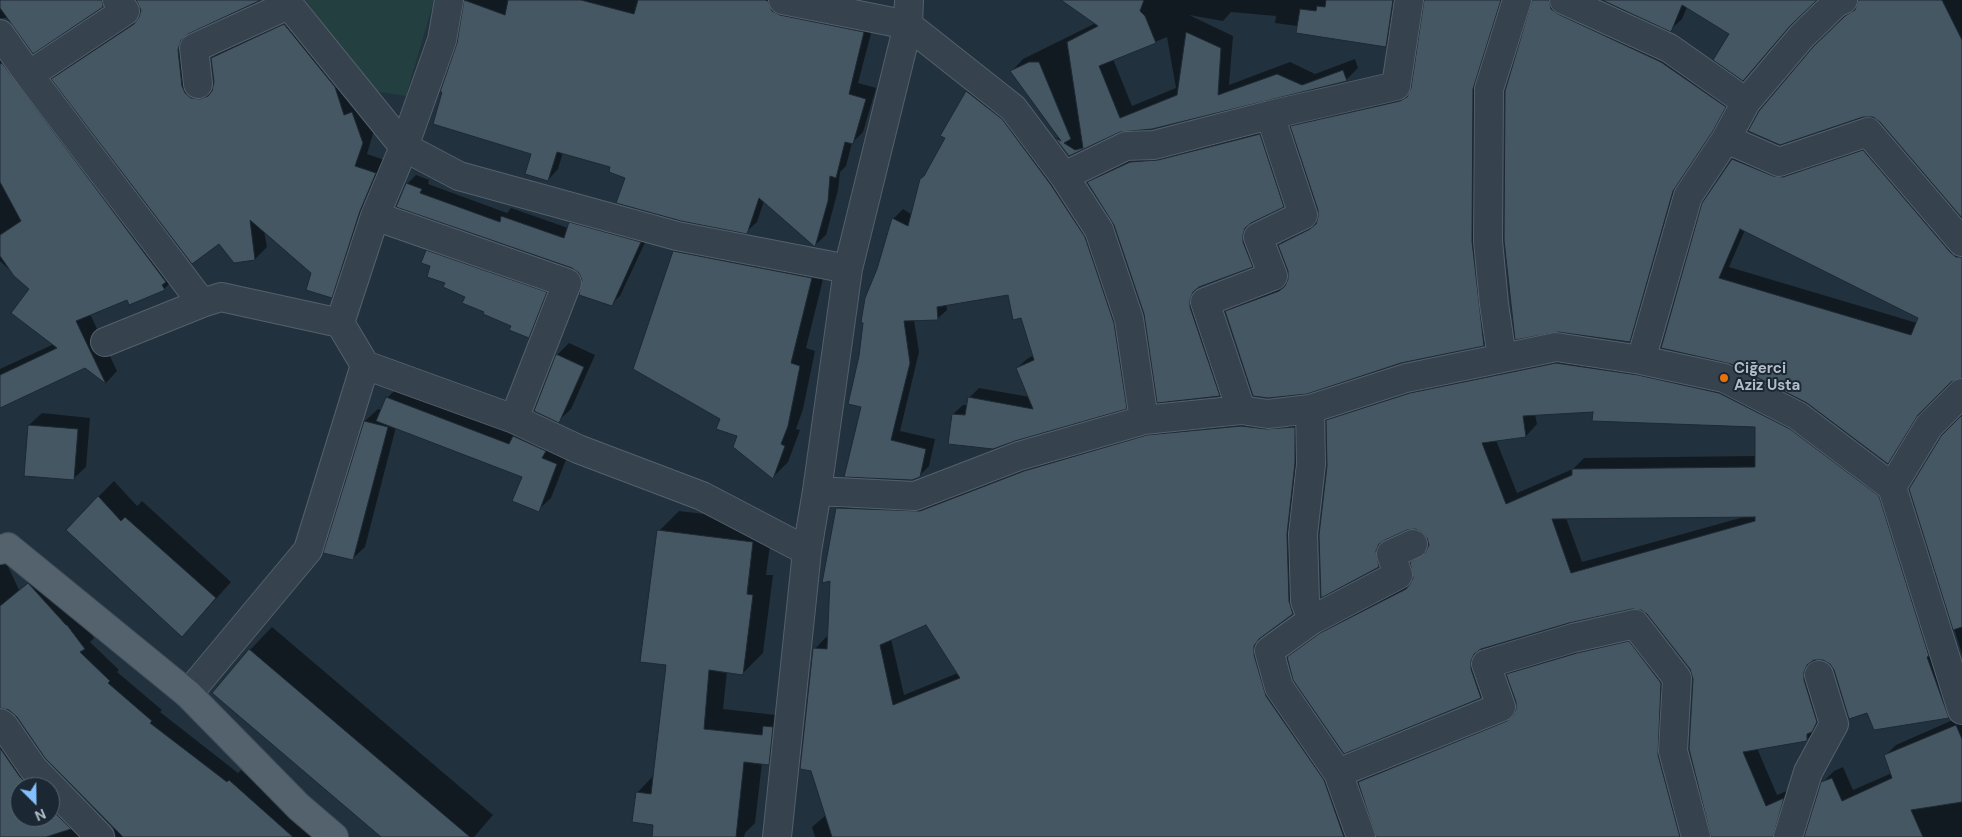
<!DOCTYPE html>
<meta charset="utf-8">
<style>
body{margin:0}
#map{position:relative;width:1962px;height:837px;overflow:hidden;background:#22313e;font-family:"DM Sans",sans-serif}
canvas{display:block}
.north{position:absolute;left:10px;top:777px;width:50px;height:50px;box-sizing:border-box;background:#1b2833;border:1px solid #57646f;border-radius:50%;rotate:157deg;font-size:14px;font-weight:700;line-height:20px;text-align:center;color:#b2bdc9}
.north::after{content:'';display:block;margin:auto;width:18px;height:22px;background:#83c0fd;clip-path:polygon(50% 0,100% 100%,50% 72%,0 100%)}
</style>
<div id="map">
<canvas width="1962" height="837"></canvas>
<div class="north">N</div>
</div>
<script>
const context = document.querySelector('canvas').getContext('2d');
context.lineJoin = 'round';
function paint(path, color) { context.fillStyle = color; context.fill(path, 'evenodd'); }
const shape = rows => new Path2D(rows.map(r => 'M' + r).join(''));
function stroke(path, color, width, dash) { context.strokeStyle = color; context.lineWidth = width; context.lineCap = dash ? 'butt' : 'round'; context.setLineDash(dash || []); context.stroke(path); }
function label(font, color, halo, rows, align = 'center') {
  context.font = font + ' "DM Sans",sans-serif'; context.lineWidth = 4; context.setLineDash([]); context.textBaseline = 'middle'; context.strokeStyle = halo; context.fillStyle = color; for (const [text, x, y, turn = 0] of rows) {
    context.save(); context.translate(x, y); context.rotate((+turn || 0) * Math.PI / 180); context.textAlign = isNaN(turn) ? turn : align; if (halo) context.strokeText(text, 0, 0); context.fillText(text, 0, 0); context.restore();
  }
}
const green = shape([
 [305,0,434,0,406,96,367,90]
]);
const shadow = shape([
 [0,0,108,0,103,6,14,24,7,18,0,18],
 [138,0,258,0,191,31,190,37,204,87,212,88,215,83,212,58,224,46,297,13,374,130,367,154,387,161,344,284,332,296,313,273,264,231,267,247,255,259,219,242,53,79,65,67,140,17,142,10],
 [465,0,782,0,874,22,858,83,876,88,863,132,852,143,846,166,840,172,838,190,826,235,815,245,764,201,757,222,746,232,627,177,612,166,563,152,558,169,548,180,533,153,459,43],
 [1063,0,1403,0,1398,34,1386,46,1298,26,1275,23,1276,16,1231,12,1223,21,1189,15,1233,36,1229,85,1290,62,1315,74,1355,59,1358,68,1346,80,1119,131,1069,155,1057,138,1059,136,1012,71,1023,59,1096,23],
 [1167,37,1176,88,1132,106,1113,59],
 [1425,0,1508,0,1485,76,1496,333,1484,345,1226,312,1238,300,1289,280,1289,271,1279,245,1291,233,1319,219,1319,210,1292,127,1304,115,1412,90],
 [1533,0,1568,0,1579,7,1557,67,1602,35,1614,23,1737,94,1641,329,1629,341],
 [1620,0,1815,0,1800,15,1743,79,1730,33,1687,7,1682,19,1670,30],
 [1859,0,1962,0,1962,216,1881,121,1814,48,1857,5],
 [0,32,176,277,164,289,128,298,90,314,117,371,106,383,85,367,0,407,0,369,54,344,30,289,0,261],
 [977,83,1094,227,1136,398,1126,408,1014,440,953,414,963,405,968,405,970,397,979,388,1030,397,1017,368,1027,359,1034,355,1021,317,1009,293,946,304,947,310,937,319,914,320,919,352,900,431,935,439,929,466,919,476,863,406,878,269,893,219,903,209,911,214,926,174,947,138,942,135,967,92],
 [1267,127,1291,199,1283,206,1251,221,1249,226,1250,234,1259,259,1252,266,1199,286,1196,291,1197,299,1227,388,1219,395,1146,316,1115,224,1088,183,1096,175,1138,155],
 [1874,140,1962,242,1962,377,1951,381,1927,405,1899,451,1888,462,1808,402,1732,363,1662,347,1733,159,1744,148,1784,166],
 [1745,230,1919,317,1917,323,1729,267],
 [416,175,429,180,428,184,507,213,511,208,568,228,570,223,579,214,649,234,620,296,611,304,584,280,580,272,573,267,398,206,407,184],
 [690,236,827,263,806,348,815,351,803,409,796,429,800,430,788,462,773,477,739,436,721,418,674,252],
 [435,242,554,284,537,328,528,337,447,282,432,265,427,251],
 [569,343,595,355,571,409,558,421,557,355],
 [1568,352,1730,382,1889,485,1959,706,1948,717,1868,711,1831,663,1822,658,1815,659,1823,720,1817,725,1818,729,1806,740,1757,748,1777,795,1794,788,1788,837,1712,837,1694,678,1690,668,1648,614,1641,608,1631,608,1569,622,1482,648,1482,658,1492,686,1481,697,1288,658,1300,646,1333,622,1414,580,1412,563,1430,546,1428,537,1423,531,1415,527,1406,529,1386,539,1390,555,1378,566,1328,466,1327,421,1338,410,1422,382],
 [1594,410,1757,426,1756,456,1584,458,1573,469,1517,493,1496,440,1526,436,1537,424,1535,414],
 [1744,517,1582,562,1566,518],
 [399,386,569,452,551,498,538,510,523,476,396,427,365,547,352,559,325,552,365,421,378,409,382,410,387,398],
 [42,413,90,418,86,467,73,479,29,425],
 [1305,416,1304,602,1292,613,1265,634,1265,643,1361,837,815,837,812,827,826,815,815,649,826,637,828,638,837,508,848,497,1036,460,1159,425],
 [926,623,958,673,904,695,891,639],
 [1962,417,1962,654,1910,489],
 [114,481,137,506,142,501,231,582,198,619,98,497],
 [679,511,773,522,766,575,773,575,763,653,743,673,727,671,723,709,776,715,789,743,768,764,762,763,755,823,745,833,744,837,653,837,654,824,637,793,654,775,667,664,659,531],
 [6,562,19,590,39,574,78,615,94,638,90,642,119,670,117,672,162,710,160,712,238,773,241,770,314,837,116,837,113,826,18,716,10,709,0,706,0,565],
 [272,627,493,815,474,837,383,837,213,693,250,650],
 [1640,631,1672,671,1696,837,1377,837,1359,782,1370,771,1517,712,1517,702,1508,675,1519,664],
 [1962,716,1962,837,1806,837,1822,783,1834,771,1843,767,1853,790,1892,773,1885,756,1896,745],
 [0,725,50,787,20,787,20,817,50,817,50,787,98,837,0,837]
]);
const building = shape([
 [0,0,102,0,103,7,33,54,0,8,0,0],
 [136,0,261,0,188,34,181,40,178,50,182,86,185,93,191,98,200,99,208,96,212,91,214,82,211,58,284,24,335,87,344,115,352,112,363,143,355,166,376,173,360,211,332,298,306,290,311,273,250,220,255,260,234,263,219,244,192,264,51,79,134,24,139,17,141,10,136,0],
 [464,0,505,15,508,0,581,0,634,14,638,0,765,0,768,1,772,11,780,15,864,32,849,94,866,99,853,144,845,142,836,178,830,176,828,201,815,247,759,198,747,234,681,221,616,203,625,178,609,172,610,167,557,152,548,181,525,174,531,154,433,124,442,92,440,92,457,43,464,0],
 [1061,0,1144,0,1140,11,1145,16,1156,43,1099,66,1120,118,1177,95,1186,32,1221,48,1218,95,1277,74,1302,85,1343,70,1347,81,1152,129,1120,132,1069,156,1055,138,1061,141,1010,71,1029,62,1039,62,1071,139,1064,143,1075,150,1083,148,1067,42,1098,26,1061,0],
 [1326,0,1393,0,1386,47,1296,33,1300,9,1316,11,1317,6,1325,7,1326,0],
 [1424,0,1501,0,1473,89,1472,241,1484,346,1401,363,1307,394,1268,398,1253,396,1225,311,1279,291,1285,286,1288,279,1288,271,1278,245,1310,229,1316,224,1318,217,1318,210,1290,126,1400,101,1407,97,1411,88,1424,0],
 [1532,0,1549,0,1551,9,1558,14,1661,62,1726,107,1713,131,1673,191,1630,342,1558,332,1515,340,1504,240,1505,91,1532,0],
 [1602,0,1817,0,1790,26,1743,81,1713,60,1729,34,1682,5,1671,32,1602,0],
 [1858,0,1942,0,1962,40,1962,218,1880,122,1873,117,1863,117,1780,145,1748,131,1759,111,1813,47,1845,16,1855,10,1858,0],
 [2,63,166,282,162,285,165,290,129,305,127,300,76,321,106,384,85,368,0,408,0,375,57,348,11,313,29,289,14,276,0,256,0,235,21,221,0,182,0,64,2,63],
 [966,91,1002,119,1051,185,1085,237,1114,323,1127,409,1015,441,993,449,948,444,952,414,965,415,968,397,1033,409,1016,368,1034,360,1021,318,1013,320,1008,295,937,307,938,320,904,321,910,363,891,440,926,449,920,477,912,480,844,477,861,407,848,404,859,356,863,323,861,322,865,298,877,269,892,218,908,226,920,179,924,176,945,138,940,136,966,91],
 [1260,134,1284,207,1251,223,1245,228,1243,235,1243,242,1253,267,1199,287,1193,292,1190,300,1190,307,1220,396,1157,403,1144,314,1114,225,1087,182,1130,162,1158,160,1260,134],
 [1863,150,1950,252,1956,257,1962,257,1962,378,1951,382,1918,415,1888,464,1807,403,1731,364,1661,348,1702,203,1732,159,1773,176,1783,177,1863,150],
 [1740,229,1918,318,1911,335,1719,278,1740,229],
 [406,183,422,189,420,193,500,222,501,216,564,238,569,222,641,242,612,306,579,295,582,280,579,273,572,268,396,207,406,183],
 [426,250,547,292,529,338,509,330,511,326,483,314,484,312,462,303,465,297,443,287,445,283,427,277,430,266,421,263,426,250],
 [673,251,812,278,791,363,800,366,788,426,781,444,785,446,773,479,733,447,737,436,716,429,720,419,633,369,673,251],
 [556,354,584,367,559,423,534,411,556,354],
 [1556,363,1638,375,1719,393,1790,429,1879,496,1929,656,1927,657,1949,718,1874,730,1867,713,1849,719,1834,670,1830,664,1823,660,1814,660,1807,665,1804,672,1804,680,1817,722,1812,732,1807,734,1807,741,1743,752,1766,806,1784,798,1773,837,1711,837,1689,749,1693,679,1690,669,1647,614,1641,610,1632,609,1569,623,1481,649,1474,654,1471,661,1471,669,1481,698,1344,754,1293,680,1287,657,1320,633,1406,589,1410,584,1413,578,1410,562,1425,553,1429,545,1427,538,1422,532,1415,529,1407,530,1385,540,1379,544,1376,551,1379,567,1321,598,1319,535,1327,466,1326,420,1410,393,1556,363],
 [1593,412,1592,421,1755,427,1755,467,1572,469,1572,475,1506,504,1482,443,1526,437,1523,416,1593,412],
 [1755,517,1755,521,1571,573,1552,519,1755,517],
 [386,397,509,444,513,436,546,451,542,458,557,464,539,512,512,501,522,477,376,421,386,397],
 [1962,415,1962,627,1953,630,1909,489,1941,436,1962,415],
 [364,421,388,427,353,560,323,553,364,421],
 [28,425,78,429,74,480,24,476,28,425],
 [1241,426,1266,429,1295,427,1295,463,1287,534,1289,601,1293,614,1259,639,1254,646,1254,655,1266,696,1324,780,1344,837,832,837,811,771,800,769,813,648,827,649,830,581,822,583,836,508,920,511,1024,471,1147,435,1241,426],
 [926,625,960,678,893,705,880,645,926,625],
 [98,496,121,521,125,517,216,598,182,637,66,530,98,496],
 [657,530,753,542,747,594,753,595,743,675,709,670,704,729,762,735,763,726,773,727,769,765,744,762,736,837,652,837,653,825,632,822,636,792,651,794,666,665,640,662,657,530],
 [28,583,66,625,67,625,85,649,80,652,110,681,108,683,152,721,150,723,227,782,229,780,293,837,123,837,45,758,17,717,9,710,0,708,0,606,28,583],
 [1629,641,1661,683,1658,755,1680,837,1376,837,1358,782,1507,721,1513,716,1516,709,1516,702,1506,674,1577,653,1629,641],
 [249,649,470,837,381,837,212,693,249,649],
 [1956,725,1962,739,1962,802,1911,810,1923,837,1804,837,1821,782,1832,778,1842,801,1892,778,1884,755,1956,725],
 [0,748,20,777,30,787,20,787,20,817,50,817,50,808,71,829,46,837,0,837,0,748]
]);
const minor = shape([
 [285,0,404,147,459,176,677,236,848,269],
 [783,0,908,25,1013,108,1064,176,1099,230,1129,319,1144,420],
 [1564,0,1669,48,1746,102],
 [0,34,29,75,202,303,221,297,340,323,365,365,514,419,578,449,702,496,807,551],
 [29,75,125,11,117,0],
 [198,84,194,48,288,5],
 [1726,139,1779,162,1868,132,1962,242],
 [1064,176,1126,146,1154,145,1270,115,1396,86,1409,0],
 [375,216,567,283,514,419],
 [340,323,375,216,404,147,442,40,449,0],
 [105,342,202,303],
 [1502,358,1494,304,1488,241,1489,89,1517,0],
 [1641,360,1688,196,1726,139,1746,102,1802,36,1836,3,1843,0],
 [1310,409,1311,464,1303,534,1305,601,1312,620,1269,651,1279,687,1338,773],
 [1241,410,1205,302,1273,276,1258,237,1303,215,1270,115],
 [1892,487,1929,426,1962,393],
 [817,491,915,496,1019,456,1144,420,1241,410,1268,414,1310,409,1406,378,1556,347,1641,360,1724,378,1798,416,1892,487,1962,710],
 [1312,620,1398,575,1391,554,1413,544],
 [188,694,308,550,365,365],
 [0,723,4,726,33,768,100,837],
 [777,837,807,551,817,491,848,269,908,25,909,0],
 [1361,837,1338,773,1501,707,1486,664,1573,638,1635,624,1677,678,1673,751,1696,837],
 [1788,837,1808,772,1834,724,1819,675]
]);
const major = shape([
 [0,550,8,547,188,694,299,807,334,837]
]);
const markers = [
 [1724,378,5,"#e8710a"]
];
const poiNames = [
 ["Ciğerci",1734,369],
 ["Aziz Usta",1734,386]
];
paint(green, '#243f3f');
paint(shadow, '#0007');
paint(building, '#465764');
stroke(building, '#1d2a35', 1);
stroke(minor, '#54606c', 30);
stroke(major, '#3f4c57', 30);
stroke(minor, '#36434e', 28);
stroke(major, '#54626e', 28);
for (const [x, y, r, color] of markers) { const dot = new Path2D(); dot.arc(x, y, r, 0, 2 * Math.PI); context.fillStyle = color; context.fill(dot); stroke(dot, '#1b2833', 2); }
label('bold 15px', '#b2bdc9', '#1b2833', poiNames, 'left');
</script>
